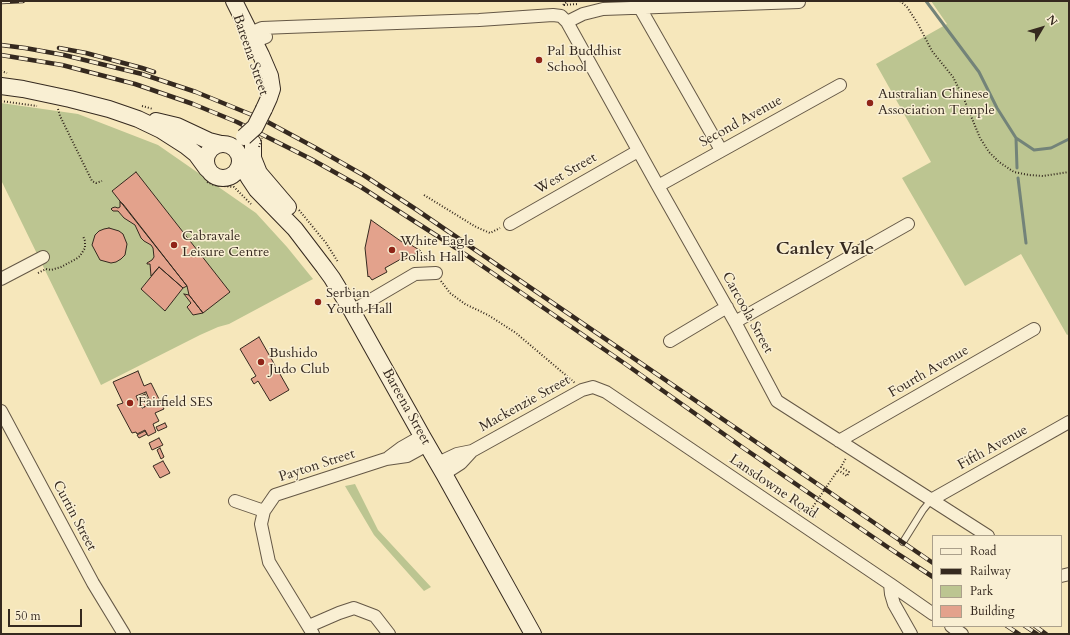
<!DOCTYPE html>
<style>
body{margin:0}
#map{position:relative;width:1070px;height:635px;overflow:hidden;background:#f6e7bb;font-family:Cardo,serif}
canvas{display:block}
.frame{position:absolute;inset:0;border:2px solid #35291f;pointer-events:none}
.legend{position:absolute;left:932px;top:535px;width:130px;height:92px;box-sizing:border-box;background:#f9efd3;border:1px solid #aba08b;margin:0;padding:5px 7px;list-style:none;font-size:12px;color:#35291f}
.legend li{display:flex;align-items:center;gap:8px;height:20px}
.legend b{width:20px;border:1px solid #aba08b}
.north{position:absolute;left:1022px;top:8px;width:40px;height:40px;-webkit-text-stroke:3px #f9efd3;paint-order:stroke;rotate:52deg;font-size:11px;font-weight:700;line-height:16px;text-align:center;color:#35291f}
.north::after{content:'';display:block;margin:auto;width:14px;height:18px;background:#35291f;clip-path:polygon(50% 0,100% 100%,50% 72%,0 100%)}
.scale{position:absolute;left:8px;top:609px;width:74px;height:18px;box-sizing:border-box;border:2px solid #35291f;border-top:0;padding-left:5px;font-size:12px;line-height:14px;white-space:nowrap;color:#35291f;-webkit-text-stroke:3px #f9efd3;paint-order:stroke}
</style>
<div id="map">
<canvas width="1070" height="635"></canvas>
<div class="frame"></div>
<ul class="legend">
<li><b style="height:5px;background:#f9efd3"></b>Road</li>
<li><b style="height:5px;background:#35291f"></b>Railway</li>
<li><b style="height:11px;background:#bcc591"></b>Park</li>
<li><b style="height:11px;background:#e3a28c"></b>Building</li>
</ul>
<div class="north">N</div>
<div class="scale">50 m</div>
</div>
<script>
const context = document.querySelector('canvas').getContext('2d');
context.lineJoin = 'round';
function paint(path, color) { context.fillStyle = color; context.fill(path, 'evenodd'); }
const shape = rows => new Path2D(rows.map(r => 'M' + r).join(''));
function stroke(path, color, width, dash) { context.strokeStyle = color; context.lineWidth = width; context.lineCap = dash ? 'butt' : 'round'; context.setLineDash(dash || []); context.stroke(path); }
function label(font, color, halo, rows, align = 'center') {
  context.font = font + ' Cardo,serif'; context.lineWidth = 3; context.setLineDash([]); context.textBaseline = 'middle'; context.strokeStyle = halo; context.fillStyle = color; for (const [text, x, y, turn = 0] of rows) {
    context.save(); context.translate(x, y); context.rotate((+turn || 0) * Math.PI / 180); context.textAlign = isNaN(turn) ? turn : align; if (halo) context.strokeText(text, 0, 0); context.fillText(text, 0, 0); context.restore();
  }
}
const green = shape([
 [931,1,1069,1,1069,334,1067,335,1021,254,965,286,902,178,931,162,876,64,947,24],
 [1,103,78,114,158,145,256,213,287,247,313,279,229,324,218,327,200,335,101,385,1,180],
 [355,484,378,530,431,587,424,591,374,535,345,486]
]);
const stream = shape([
 [926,1,979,72,997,108,1016,138,1034,150,1051,148,1069,139],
 [1016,138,1017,168],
 [1018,178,1026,243]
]);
const building = shape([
 [136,172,230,292,203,313,189,295,187,286,112,191,136,172],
 [120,202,123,204,187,286,183,288,159,267,151,276,150,264,147,264,147,263,152,260,154,257,153,248,151,245,144,241,141,238,135,225,124,218,118,211,113,211,111,209,112,208,115,207,118,208,120,207,120,202],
 [371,220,402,242,403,240,421,251,402,261,401,259,385,268,387,272,372,280,369,276,368,277,365,248,371,220],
 [109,228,119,231,123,234,127,244,125,255,121,259,116,262,111,263,100,260,92,245,95,235,99,231,104,229,109,228],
 [159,267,183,288,165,311,141,289,159,267],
 [184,294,189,295,203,313,193,315,187,307,191,303,184,294],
 [259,337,289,390,270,401,258,381,254,384,251,379,256,376,240,349,259,337],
 [138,371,144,386,151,383,164,409,155,413,159,421,153,424,156,432,148,436,145,430,137,434,136,432,132,433,117,405,123,403,113,382,138,371],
 [146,392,151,404,142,408,136,396,146,392],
 [145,394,150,404,142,408,137,398,145,394],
 [165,423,167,427,158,431,156,427,165,423],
 [145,431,147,434,139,438,137,435,145,431],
 [159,438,163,445,152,450,149,443,159,438],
 [160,448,164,457,161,459,157,450,160,448],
 [163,461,170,473,160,478,153,466,163,461]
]);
const path = shape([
 [900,1,907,7,918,24,932,51,953,77,964,99,980,138,989,152,999,162,1014,172,1029,175,1043,176,1069,172],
 [563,5,568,1],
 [564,5,578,4],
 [1,71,7,73],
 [255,76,258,85],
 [1,101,37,106],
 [142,106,153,109],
 [58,109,60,116,92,181,96,183,102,181],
 [207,182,214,185,234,187,251,204],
 [424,195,476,227,490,233,500,228],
 [299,210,326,243,338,262],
 [38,273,46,269,51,270,61,267,76,259,80,256,85,248,85,241,83,236],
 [441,281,450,293,465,304,488,315,516,333,575,383],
 [838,470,847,476,849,472,841,467,846,458],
 [799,511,803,506,816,515,814,518,808,514]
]);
const lane = shape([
 [903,542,923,510,931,500]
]);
const street = shape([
 [640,8,721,150],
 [567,22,658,186,735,322,777,401,988,536],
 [248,31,257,38,261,39,266,37],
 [250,33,262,28,287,27,479,20,553,15,561,16,567,22,583,14,603,9,799,2],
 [658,186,840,85],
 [510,224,638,151],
 [1,279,43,257],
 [352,311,415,274,436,273],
 [735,322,908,224],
 [670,341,727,307],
 [1,411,93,583,124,634],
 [839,441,1034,329],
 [389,457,401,448,422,436],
 [438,463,457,454,472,451,582,390,593,387,606,392,890,584,891,594,894,604,911,634],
 [444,474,461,463,472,451],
 [931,500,1069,422],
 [235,501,264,511,275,495,386,459,407,456,427,445],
 [264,511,261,524,269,562,313,634],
 [1061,576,1069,574],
 [890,584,933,614],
 [309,626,339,613,354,608,375,616,389,634],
 [951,626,962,634]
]);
const secondary = shape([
 [234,1,261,55,270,76,272,89,269,98,264,109],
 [1,86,23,89,70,99,109,109,138,119,161,130,186,146,196,154,207,169],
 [156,121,177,126,209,141,221,144],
 [253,143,253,158,259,173,288,207],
 '206 161a17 17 0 1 1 34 0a17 17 0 1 1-34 0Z',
 [240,162,249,178,257,190,295,229,324,267,332,278,352,311,422,436,444,474,533,634]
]);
const rail = shape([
 [1,2,23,1],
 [1,45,25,48,64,55,142,74,196,92,262,119,314,147,365,176,414,208,933,563],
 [59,48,86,53,142,68,154,72],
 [1,55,62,65,135,84,193,104,237,122,311,159,361,187,456,248,624,363,742,447,886,546,933,577],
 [1007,626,1019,634],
 [1025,626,1037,634],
 [1035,626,1046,634]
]);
const pathBridge = shape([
 [259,147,262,138],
 [808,514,838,470]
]);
const secondaryBridge = shape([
 [244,137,255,127,264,109]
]);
const markers = [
 [539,60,4,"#8f2418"],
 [870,103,4,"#8f2418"],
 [174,245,4,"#8f2418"],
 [392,250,4,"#8f2418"],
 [318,302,4,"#8f2418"],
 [261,362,4,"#8f2418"],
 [130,403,4,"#8f2418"]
];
const poiNames = [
 ["Pal Buddhist",547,52],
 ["School",547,68],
 ["Australian Chinese",878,95],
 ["Association Temple",878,111],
 ["Cabravale",182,237],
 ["Leisure Centre",182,253],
 ["White Eagle",400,242],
 ["Polish Hall",400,258],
 ["Serbian",326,294],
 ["Youth Hall",326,310],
 ["Bushido",269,354],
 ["Judo Club",269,370],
 ["Fairfield SES",138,403]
];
const streetNames = [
 ["Bareena Street",250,55,71],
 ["Second Avenue",741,122,-29],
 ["West Street",566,174,-30],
 ["Carcoola Street",747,313,61],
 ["Fourth Avenue",929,372,-30],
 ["Mackenzie Street",525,404,-29],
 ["Bareena Street",406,407,61],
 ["Fifth Avenue",993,448,-29],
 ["Payton Street",317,466,-18],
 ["Lansdowne Road",773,487,34],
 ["Curtin Street",74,516,62]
];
const districtNames = [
 ["Canley Vale",825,250]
];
paint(green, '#bcc591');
stroke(stream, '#738379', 3);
paint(building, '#e3a28c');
stroke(building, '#35291f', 1);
stroke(lane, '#655846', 8);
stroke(street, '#655846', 14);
stroke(secondary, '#35291f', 18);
stroke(path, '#35291f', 2, [1, 2]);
stroke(lane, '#f9efd3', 6);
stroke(street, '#f9efd3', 12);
stroke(secondary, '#f9efd3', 16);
stroke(rail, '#35291f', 4.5);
stroke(rail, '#f9efd3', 3, [9]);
stroke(secondaryBridge, '#35291f', 18, []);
stroke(pathBridge, '#35291f', 2, [1, 2]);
stroke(secondaryBridge, '#f9efd3', 16);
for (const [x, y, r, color] of markers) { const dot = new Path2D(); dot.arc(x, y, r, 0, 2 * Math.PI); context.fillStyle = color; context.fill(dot); stroke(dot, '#f9efd3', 1.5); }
label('14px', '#35291f', '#f9efd3', poiNames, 'left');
label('14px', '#35291f', '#f9efd3', streetNames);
label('bold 18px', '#35291f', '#f9efd3', districtNames);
</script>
